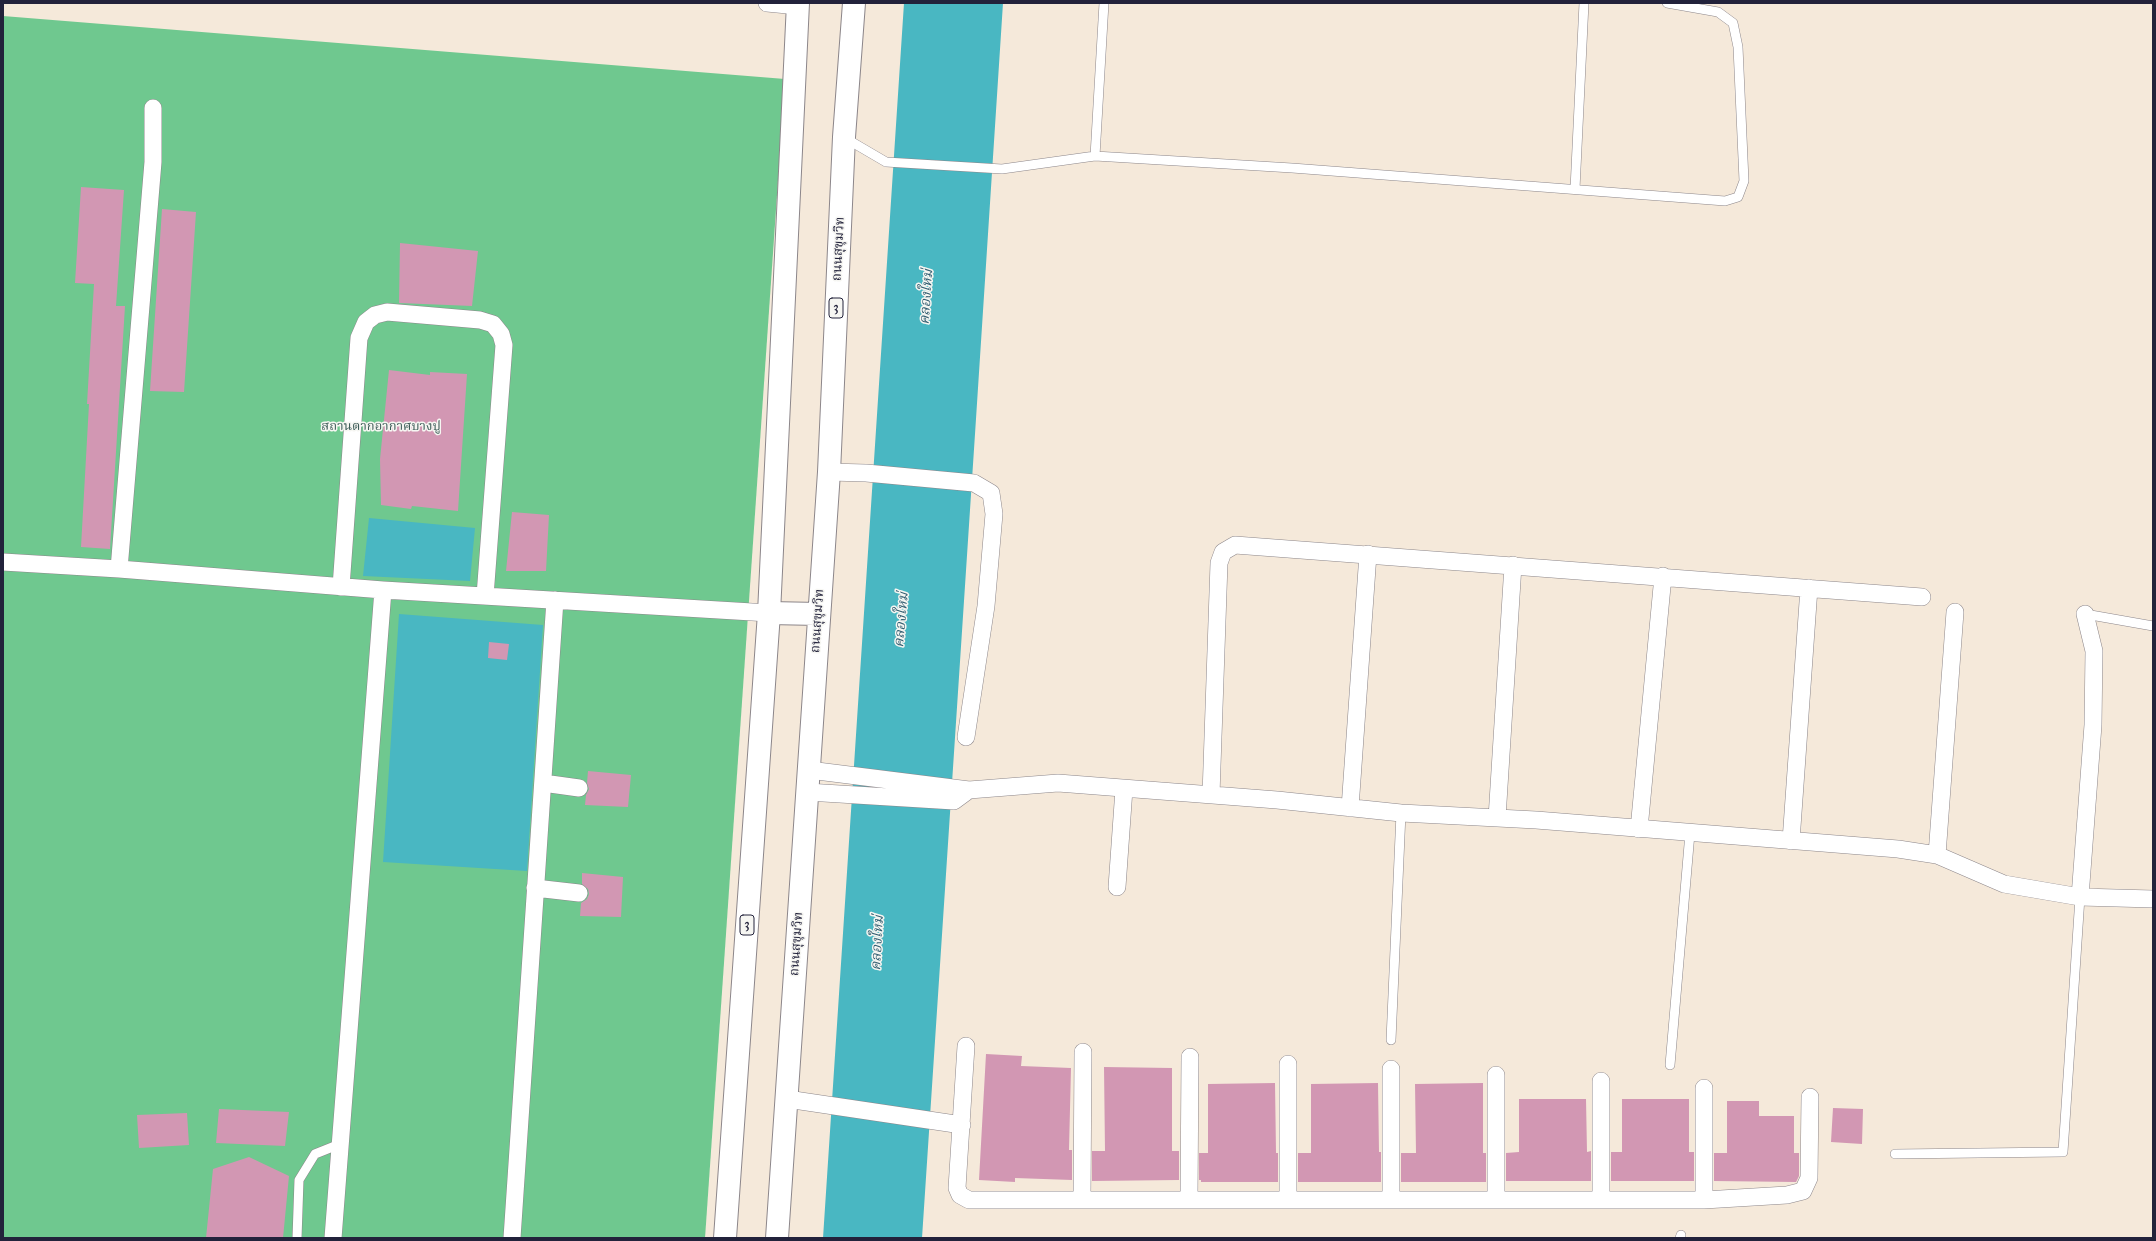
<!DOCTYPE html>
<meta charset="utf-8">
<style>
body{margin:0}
#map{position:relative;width:2156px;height:1241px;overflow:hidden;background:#f5e9da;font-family:"IM FELL French Canon",serif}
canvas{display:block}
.frame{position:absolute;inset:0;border:4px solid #22223b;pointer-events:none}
</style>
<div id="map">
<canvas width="2156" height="1241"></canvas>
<div class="frame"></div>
</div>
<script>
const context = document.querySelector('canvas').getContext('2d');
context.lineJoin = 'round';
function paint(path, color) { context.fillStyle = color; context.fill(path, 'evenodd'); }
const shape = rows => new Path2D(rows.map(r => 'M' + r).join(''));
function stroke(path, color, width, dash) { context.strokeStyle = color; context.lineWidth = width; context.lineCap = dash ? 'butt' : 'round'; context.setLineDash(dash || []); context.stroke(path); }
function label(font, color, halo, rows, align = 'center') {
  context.font = font + ' "IM FELL French Canon","Noto Serif Thai",serif'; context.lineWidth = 3; context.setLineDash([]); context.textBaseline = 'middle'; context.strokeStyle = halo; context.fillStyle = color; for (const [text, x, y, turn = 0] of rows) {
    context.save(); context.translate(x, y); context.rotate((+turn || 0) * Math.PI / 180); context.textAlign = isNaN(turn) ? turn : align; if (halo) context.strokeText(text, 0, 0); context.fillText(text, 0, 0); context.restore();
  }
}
const green = shape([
 [3,16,785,79,705,1238,3,1238]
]);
const water = shape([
 [904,3,1003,3,975,434,922,1238,823,1238],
 [369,518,475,528,470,581,363,576],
 [399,614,543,625,527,871,383,862]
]);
const building = shape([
 [81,187,124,190,116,306,125,306,110,549,81,547,89,404,87,404,94,284,75,283],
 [162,209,196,212,184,392,150,391],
 [400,243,478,251,472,306,399,303],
 [389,370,430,375,430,372,467,374,458,511,412,506,411,509,381,505,380,459],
 [512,512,549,515,546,571,506,571],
 [489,642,509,644,507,660,488,658],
 [588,771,631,775,628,807,585,805,586,795,589,789,587,783],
 [582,873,623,877,621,917,580,916,581,903,587,899,589,894,588,889,582,884],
 [986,1054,1022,1056,1021,1066,1071,1068,1069,1150,1072,1150,1072,1180,1015,1178,1015,1182,979,1180],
 [1104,1067,1172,1068,1172,1151,1179,1151,1179,1180,1092,1181,1092,1151,1105,1151],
 [1275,1083,1276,1153,1278,1153,1278,1182,1201,1182,1201,1180,1199,1180,1199,1153,1208,1153,1208,1084],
 [1378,1083,1379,1152,1381,1152,1381,1182,1298,1182,1298,1153,1311,1153,1311,1084],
 [1483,1083,1483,1153,1486,1153,1486,1182,1401,1182,1401,1153,1416,1153,1415,1084],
 [1519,1099,1586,1099,1587,1152,1591,1151,1591,1181,1506,1181,1506,1153,1519,1152],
 [1622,1099,1689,1099,1689,1152,1694,1152,1694,1181,1611,1181,1611,1152,1622,1152],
 [1727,1101,1759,1101,1759,1116,1794,1116,1794,1153,1799,1153,1799,1176,1796,1182,1714,1181,1714,1153,1727,1153],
 [1833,1108,1863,1109,1862,1144,1831,1142],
 [219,1109,289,1112,285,1146,216,1143],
 [187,1113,189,1145,139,1148,137,1115],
 [249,1157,289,1176,283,1238,206,1238,213,1169]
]);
const service = shape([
 [845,138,886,162,1002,169,1095,156,1292,168,1725,201,1738,197,1744,181,1738,47,1733,23,1718,12,1667,3],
 [1095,156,1104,3],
 [1575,189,1584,3],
 [2085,614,2153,626],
 [1391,1040,1401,813],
 [1670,1065,1690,833],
 [1895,1154,2063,1152,2080,897],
 [297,1238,299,1180,315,1154,340,1144],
 [1680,1238,1681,1235]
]);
const minor = shape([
 [767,3,798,6],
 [829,472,866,473,974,483,991,493,994,514,986,606,966,737],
 [3,562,119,569,383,590,769,613],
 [119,569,153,162,153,108],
 [341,587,359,338,366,322,375,315,387,312,480,320,493,324,501,334,504,345,485,596],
 [809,770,969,790,1058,783,1277,800,1401,813,1536,820,1898,849,1937,855,2004,884,2080,897,2153,899],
 [543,783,579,788],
 [807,792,954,801,969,790],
 [1211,795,1219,563,1223,552,1235,545,1922,597],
 [1350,808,1368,554],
 [1497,818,1513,565],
 [1639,829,1663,576],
 [1791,841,1809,588],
 [1937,855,1955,612],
 [1117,887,1124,789],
 [535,888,579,893],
 [2080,897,2093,725,2094,651,2085,614],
 [966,1046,957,1188,960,1195,969,1200,1704,1200,1787,1195,1803,1191,1809,1178,1810,1097],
 [1391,1069,1391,1200],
 [1601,1081,1601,1200],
 [787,1099,962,1125],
 [1082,1200,1083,1052],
 [1189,1200,1190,1057],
 [1288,1200,1288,1064],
 [1496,1200,1496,1075],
 [1704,1200,1704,1088],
 [333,1238,383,590],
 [512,1238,555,600]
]);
const trunk = shape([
 [769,613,819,614],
 [725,1238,769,613,798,3],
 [777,1238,829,472,844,137,854,3]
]);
const shields = [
 [836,308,14],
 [747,925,14]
];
const shieldNames = [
 ["3",836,308],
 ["3",747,925]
];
const streetNames = [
 ["ถนนสุขุมวิท",839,249,-87],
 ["ถนนสุขุมวิท",818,621,-86],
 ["ถนนสุขุมวิท",797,944,-86]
];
const parkNames = [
 ["สถานตากอากาศบางปู",381,427]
];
const waterNames = [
 ["คลองใหม่",927,297,-86],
 ["คลองใหม่",902,620,-85],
 ["คลองใหม่",878,943,-87]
];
paint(green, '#6fc88f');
paint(water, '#49b7c2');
paint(building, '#d297b3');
stroke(service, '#8c868a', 10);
stroke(minor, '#8c868a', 18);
stroke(trunk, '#8c868a', 24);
stroke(service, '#fff', 9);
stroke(minor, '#fff', 17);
stroke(trunk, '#fff', 22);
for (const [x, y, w] of shields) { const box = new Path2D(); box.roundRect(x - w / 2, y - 10, w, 20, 3); context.fillStyle = '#f6f6f2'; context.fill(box); stroke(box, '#22223b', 1); }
label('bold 12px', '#22223b', null, shieldNames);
label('13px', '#22223b', '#f6f6f2', streetNames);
label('13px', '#3d5c58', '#f6f6f2', parkNames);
label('italic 14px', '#325e71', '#f6f6f2', waterNames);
</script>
